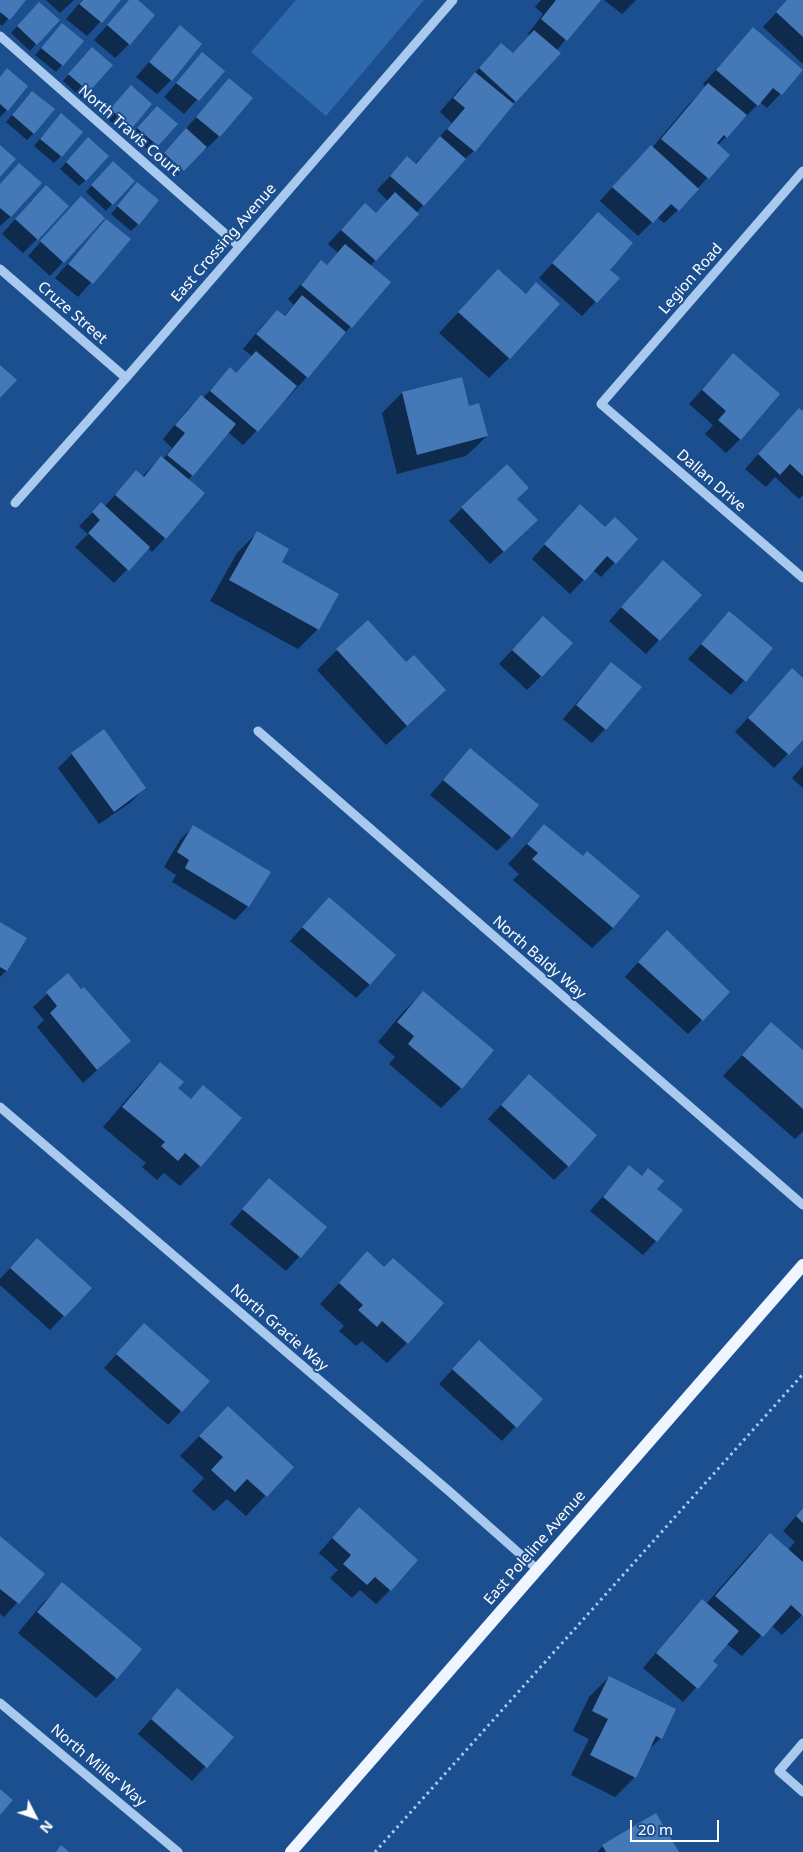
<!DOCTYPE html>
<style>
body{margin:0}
#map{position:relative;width:803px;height:1852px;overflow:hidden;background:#1b4f8f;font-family:"Noto Sans",sans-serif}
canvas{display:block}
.north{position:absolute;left:10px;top:1792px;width:50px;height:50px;-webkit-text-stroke:4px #1b4f8f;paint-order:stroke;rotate:131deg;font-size:14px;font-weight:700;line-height:20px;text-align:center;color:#fff}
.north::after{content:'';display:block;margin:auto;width:18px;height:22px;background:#fff;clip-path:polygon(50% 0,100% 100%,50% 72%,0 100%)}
.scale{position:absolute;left:630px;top:1820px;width:89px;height:22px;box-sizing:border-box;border:2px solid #fff;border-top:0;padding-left:6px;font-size:15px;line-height:18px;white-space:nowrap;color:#fff;-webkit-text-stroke:4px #1b4f8f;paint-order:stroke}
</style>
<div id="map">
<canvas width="803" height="1852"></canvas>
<div class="north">N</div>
<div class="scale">20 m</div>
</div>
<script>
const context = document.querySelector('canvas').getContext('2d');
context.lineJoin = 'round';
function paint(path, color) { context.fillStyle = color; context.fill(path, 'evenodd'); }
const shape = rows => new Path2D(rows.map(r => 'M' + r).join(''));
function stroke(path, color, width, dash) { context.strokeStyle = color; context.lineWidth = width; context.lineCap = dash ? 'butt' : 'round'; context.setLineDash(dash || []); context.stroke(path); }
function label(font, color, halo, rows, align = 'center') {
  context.font = font + ' "Noto Sans",sans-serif'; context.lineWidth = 4; context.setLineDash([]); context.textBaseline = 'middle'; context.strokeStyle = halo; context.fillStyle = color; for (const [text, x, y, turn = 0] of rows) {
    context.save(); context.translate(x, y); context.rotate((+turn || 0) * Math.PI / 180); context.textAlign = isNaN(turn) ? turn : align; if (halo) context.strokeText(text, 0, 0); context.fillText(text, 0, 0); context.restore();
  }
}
const green = shape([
 [296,0,424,0,326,116,251,52]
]);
const shadow = shape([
 [0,0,24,0,2,26,0,24],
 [46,0,74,0,60,13],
 [82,0,120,0,87,36,66,19],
 [130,0,136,0,129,44,115,58,94,40],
 [541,0,598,0,474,151,459,164,416,213,417,214,370,266,389,282,307,377,243,445,228,432,188,480,165,538,152,552,148,548,114,583,75,547,88,534,79,526,101,504,104,507,136,472,142,477,161,457,163,459,172,448,163,439,187,410,201,396,203,398,230,369,235,374,252,356,243,349,263,325,277,311,283,317,294,305,288,299,308,276,321,262,326,266,338,253,328,244,351,219,375,214,388,201,377,190,407,158,415,164,452,123,440,112,461,87,488,59,512,54,530,35,528,34,543,14,535,7],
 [604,0,636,0,622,14],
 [788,0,803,0,803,64,763,27],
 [33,10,36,44,30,51,11,33],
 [180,27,200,44,171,80,157,94,136,77],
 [753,29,802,71,767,108,760,102,718,145,728,155,678,210,664,223,657,217,638,236,600,201,637,160,652,148,688,105,706,87,703,84],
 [56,31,62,65,56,72,35,55],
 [202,54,223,71,184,114,164,97],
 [85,55,88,91,82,98,63,81],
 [0,77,7,110,0,117],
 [229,80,251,98,219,136,205,150,203,148,176,177,158,160],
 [125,94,151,104,124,134,105,116],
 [25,99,34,133,27,140,6,122],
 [150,114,176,124,150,152,131,135],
 [54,122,61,156,54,163,34,146],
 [82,145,86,180,79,186,60,169],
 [106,169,112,204,106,211,86,192],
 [40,183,10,217,0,226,0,184],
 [131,190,138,224,131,231,111,214],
 [32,200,37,239,23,253,2,234],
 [67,212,63,262,50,276,28,256],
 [106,220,129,239,78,297,55,278],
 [584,228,609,270,618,278,582,316,539,278],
 [498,270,525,295,509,358,489,378,439,333],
 [733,355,740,439,726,453,705,434,713,425,689,404],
 [461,378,468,407,487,436,466,456,397,474,382,413,402,393],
 [803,413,803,495,799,499,775,477,766,487,745,469,786,423],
 [516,499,522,534,490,564,449,521,462,508],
 [567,520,605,528,637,539,601,577,593,570,570,594,532,559],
 [257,533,280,563,337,595,318,629,298,649,210,601,237,553],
 [649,576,700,595,646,654,609,621],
 [729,613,772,649,731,695,688,659],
 [543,617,541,676,527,690,499,664],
 [337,650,424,710,386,745,317,670],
 [611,664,605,729,592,743,563,719,598,678],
 [803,680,803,738,774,768,735,732,779,684],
 [470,749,511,837,497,851,430,795],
 [72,754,144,788,131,802,99,824,58,768],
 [803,766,803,788,792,778],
 [544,825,613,928,592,948,513,880,519,874,508,864],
 [194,826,248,906,235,920,172,882,176,875,164,867,180,840],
 [329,898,370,984,356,998,290,941],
 [0,924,25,939,6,971,0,977],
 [653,946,729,992,688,1034,625,977],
 [68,975,129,1041,83,1083,37,1027,44,1020,33,1007],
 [423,992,461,1088,441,1108,389,1064,395,1057,378,1042,403,1012],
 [771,1024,803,1052,803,1131,795,1139,723,1076],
 [160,1064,176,1088,190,1100,203,1087,200,1166,180,1186,164,1173,157,1180,142,1167,146,1163,103,1127,140,1084],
 [516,1089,568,1166,554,1180,488,1119],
 [629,1167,641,1177,648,1170,655,1189,656,1241,643,1255,590,1211],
 [269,1179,326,1227,286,1271,230,1224],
 [37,1240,90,1288,50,1330,0,1285,0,1279],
 [367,1253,407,1343,387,1363,362,1341,356,1346,339,1331,344,1326,320,1304],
 [144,1324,181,1411,168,1425,104,1368],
 [465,1356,541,1399,502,1441,439,1384],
 [208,1427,292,1467,246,1516,227,1499,214,1511,192,1491,204,1478,180,1456],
 [803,1508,803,1614,782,1635,771,1625,742,1656,727,1644,712,1662,716,1665,683,1702,643,1668,688,1615,702,1601,706,1604,750,1554,770,1534,788,1550,795,1542,783,1531],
 [345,1523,390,1590,376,1604,360,1590,352,1598,330,1578,338,1570,319,1553],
 [0,1538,43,1574,4,1617,0,1614],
 [62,1584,116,1678,96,1698,18,1633,42,1604],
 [609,1677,661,1738,647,1751,635,1777,615,1797,571,1775,589,1739,573,1731,589,1697],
 [177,1690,232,1737,192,1781,138,1734],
 [603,1846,677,1852,597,1852]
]);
const building = shape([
 [0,0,26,0,10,20,0,12],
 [83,0,121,0,102,23,79,4],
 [129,0,138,0,155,15,130,45,107,25],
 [556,0,601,0,567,41,541,19],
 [787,0,803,0,803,37,776,12],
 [39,2,60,20,37,45,17,26],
 [62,23,84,41,63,66,41,48],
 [180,25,202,44,172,81,149,62],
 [753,27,803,70,782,95,773,88,758,106,716,70],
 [534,30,561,53,516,102,479,68,501,43,513,53],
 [92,47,113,65,89,92,68,74],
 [202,52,225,71,199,101,176,83],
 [7,68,28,86,8,111,0,104,0,77],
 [475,72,514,104,475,152,447,129,465,108,453,98],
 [229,78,253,98,220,137,196,117],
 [708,83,747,115,727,138,724,135,717,143,730,155,709,179,661,139],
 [131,85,152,104,132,128,110,109],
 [32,91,55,109,34,134,12,115],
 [157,106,178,124,158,146,137,128],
 [61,113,83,132,62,157,40,139],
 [186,128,207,147,184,171,164,153],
 [440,136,466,159,424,206,390,176,407,156,416,164],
 [88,137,109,156,86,181,66,162],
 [0,145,16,159,0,177],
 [651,145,699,189,679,211,671,204,653,223,612,187],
 [113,161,135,181,113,205,91,185],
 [19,163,42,183,11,217,0,208,0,184],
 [137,182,159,200,139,225,117,206],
 [46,185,69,206,38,240,15,219],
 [395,192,419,214,376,261,341,230,365,203,376,213],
 [81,196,105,218,64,263,40,241],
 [598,212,633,243,610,270,620,278,597,303,552,263],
 [106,219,131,239,93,284,68,264],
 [345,244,391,282,352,328,301,285,321,260,327,265],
 [498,269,526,294,536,282,560,304,510,359,458,312],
 [302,295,346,332,308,378,256,334,277,310,285,316],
 [256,351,297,386,258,432,210,391,230,367,236,373],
 [733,353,780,394,741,440,718,420,726,411,702,390],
 [0,365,17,380,0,398],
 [462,377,469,406,479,403,488,436,417,455,402,392],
 [201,395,236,424,193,476,167,455,185,433,175,425],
 [799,408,803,411,803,476,790,464,780,475,758,454],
 [161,456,205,493,166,539,115,495,136,470,144,477],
 [507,464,529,488,517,499,538,520,504,552,461,507],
 [101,502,150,547,129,571,88,533,100,520,92,512],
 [580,504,605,527,615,517,638,539,616,564,607,556,585,581,544,544],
 [257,531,289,549,282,562,339,594,319,630,229,580],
 [663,560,702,595,660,641,621,607],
 [729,611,773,648,746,682,701,644],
 [543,616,573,643,542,677,512,650],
 [368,620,406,662,414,655,446,690,407,726,336,649],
 [611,662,642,687,606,730,576,705],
 [792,668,803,678,803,740,789,755,748,718],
 [104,729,146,788,114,812,71,753],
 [470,748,539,805,512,838,443,780],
 [544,824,583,856,587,851,640,896,613,928,532,859,538,853,527,844],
 [193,825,271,872,249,907,185,868,189,860,177,852],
 [329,897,396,955,370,985,302,927],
 [0,922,27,938,7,971,0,967],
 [667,930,730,992,703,1021,638,962],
 [68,973,81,989,84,987,131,1041,97,1070,50,1013,57,1006,46,992],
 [423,991,494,1050,462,1089,408,1044,414,1036,397,1022],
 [771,1022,803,1050,803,1109,742,1055],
 [160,1062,184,1082,178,1088,191,1099,203,1085,242,1118,201,1167,185,1153,178,1161,161,1146,165,1142,122,1107],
 [529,1074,597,1135,569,1167,501,1105],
 [629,1165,642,1176,648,1168,664,1181,657,1189,683,1210,657,1242,603,1197],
 [269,1178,327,1227,301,1258,242,1209],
 [37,1238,92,1288,65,1317,10,1268],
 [367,1251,384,1267,393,1258,444,1303,408,1344,382,1321,377,1327,358,1310,363,1305,339,1283],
 [144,1323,210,1381,182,1412,116,1354],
 [479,1340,543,1399,517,1428,452,1369],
 [228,1406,294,1467,267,1497,247,1479,235,1492,211,1470,223,1457,199,1436],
 [359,1507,418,1560,391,1591,375,1577,367,1585,343,1564,351,1555,332,1538],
 [803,1508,803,1523,796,1516],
 [770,1533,803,1562,803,1616,791,1605,763,1637,715,1596],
 [0,1536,45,1574,19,1604,0,1589],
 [62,1582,142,1649,117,1679,37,1612],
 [702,1599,739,1631,713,1661,718,1665,698,1689,656,1653],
 [609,1676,676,1709,662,1739,656,1736,636,1778,590,1755,608,1719,592,1711],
 [177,1688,234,1737,207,1768,151,1719],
 [0,1789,13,1800,0,1815],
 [656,1813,679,1852,606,1852,602,1845],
 [61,1845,69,1852,56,1852]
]);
const path = shape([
 [375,1852,803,1374]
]);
const minor = shape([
 [0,36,239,246],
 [803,171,601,404,803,578],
 [0,269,126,378],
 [15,503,126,378,453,0],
 [258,731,803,1205],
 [0,1107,450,1492,538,1570],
 [0,1703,178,1852],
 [803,1743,779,1771,803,1792]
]);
const major = shape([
 [291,1852,803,1265]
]);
const streetNames = [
 ["North Travis Court",129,131,41],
 ["East Crossing Avenue",224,243,-49],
 ["Legion Road",691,279,-49],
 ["Cruze Street",72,313,41],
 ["Dallan Drive",711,481,41],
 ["North Baldy Way",539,958,41],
 ["North Gracie Way",279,1328,41],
 ["East Poleline Avenue",535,1548,-49],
 ["North Miller Way",98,1766,40]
];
paint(green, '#2e69ad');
paint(shadow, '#0007');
paint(building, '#4478b7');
stroke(path, '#a9c9ee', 3, [2.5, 4]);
stroke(minor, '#a9c9ee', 9);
stroke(major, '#f0f6ff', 12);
label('15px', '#fff', '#1b4f8f', streetNames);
</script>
